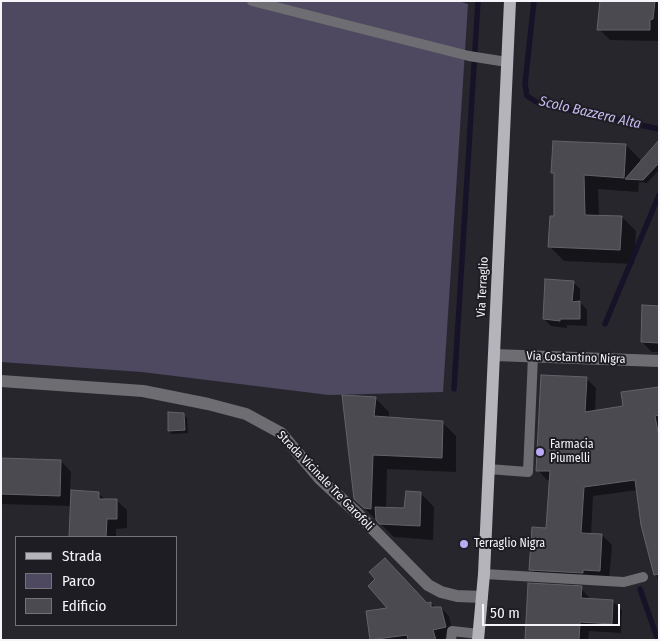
<!DOCTYPE html>
<style>
body{margin:0}
#map{position:relative;width:660px;height:641px;overflow:hidden;background:#28262d;font-family:"Fira Sans Condensed",sans-serif}
canvas{display:block}
.frame{position:absolute;inset:0;border:2px solid #f5f4f8;pointer-events:none}
.legend{position:absolute;left:15px;top:536px;width:162px;height:90px;box-sizing:border-box;background:#1e1d23;border:1px solid #747378;margin:0;padding:6px 9px;list-style:none;font-size:15px;color:#f5f4f8}
.legend li{display:flex;align-items:center;gap:10px;height:25px}
.legend b{width:25px;border:1px solid #747378}
.scale{position:absolute;left:482px;top:604px;width:138px;height:22px;box-sizing:border-box;border:2px solid #f5f4f8;border-top:0;padding-left:6px;font-size:15px;line-height:18px;white-space:nowrap;color:#f5f4f8;-webkit-text-stroke:4px #1e1d23;paint-order:stroke}
</style>
<div id="map">
<canvas width="660" height="641"></canvas>
<div class="frame"></div>
<ul class="legend">
<li><b style="height:6px;background:#b5b4bb"></b>Strada</li>
<li><b style="height:14px;background:#4e4861"></b>Parco</li>
<li><b style="height:14px;background:#4b4a51"></b>Edificio</li>
</ul>
<div class="scale">50 m</div>
</div>
<script>
const context = document.querySelector('canvas').getContext('2d');
context.lineJoin = 'round';
function paint(path, color) { context.fillStyle = color; context.fill(path, 'evenodd'); }
const shape = rows => new Path2D(rows.map(r => 'M' + r).join(''));
function stroke(path, color, width, dash) { context.strokeStyle = color; context.lineWidth = width; context.lineCap = dash ? 'butt' : 'round'; context.setLineDash(dash || []); context.stroke(path); }
function label(font, color, halo, rows, align = 'center') {
  context.font = font + ' "Fira Sans Condensed",sans-serif'; context.lineWidth = 4; context.setLineDash([]); context.textBaseline = 'middle'; context.strokeStyle = halo; context.fillStyle = color; for (const [text, x, y, turn = 0] of rows) {
    context.save(); context.translate(x, y); context.rotate((+turn || 0) * Math.PI / 180); context.textAlign = isNaN(turn) ? turn : align; if (halo) context.strokeText(text, 0, 0); context.fillText(text, 0, 0); context.restore();
  }
}
const green = shape([
 [1,1,458,1,468,4,443,392,329,395,142,372,1,362]
]);
const shadow = shape([
 [601,1,659,1,659,41,610,40,599,29],
 [626,145,640,159,640,164,659,147,659,170,647,183,639,182,638,192,598,189,599,216,622,217,636,231,634,264,564,261,550,247,555,217,555,175,553,172],
 [573,282,580,289,580,302,587,310,587,326,567,325,567,328,551,326,544,319],
 [659,307,659,352,652,352,642,342],
 [586,378,596,388,595,411,624,407,659,388,659,584,642,525,638,490,593,496,591,534,602,535,612,545,609,580,540,579,531,569,547,530,550,480,547,480,538,470],
 [375,398,389,412,389,418,442,422,456,436,456,472,387,469,386,509,406,509,420,493,434,507,433,540,394,537,355,499],
 [183,414,187,418,188,433,172,434,169,431],
 [1,460,61,461,71,472,70,491,98,493,106,500,116,500,127,510,127,528,116,529,116,537,71,537,72,506,1,504],
 [581,588,591,600,612,601,622,610,621,633,589,631,588,640,526,640],
 [431,603,436,608,441,608,449,616,453,635,441,640,371,639]
]);
const stream = shape([
 [534,1,525,84,527,96,538,103,659,129],
 [605,324,659,195],
 [454,389,478,1],
 [640,589,658,640]
]);
const building = shape([
 [600,1,655,1,653,19,650,20,650,30,597,30,600,1],
 [659,140,659,163,643,180,625,179,659,140],
 [553,141,626,144,624,178,584,175,585,215,622,216,620,250,548,247,550,216,554,216,554,173,551,173,553,141],
 [545,279,574,281,572,302,580,301,580,319,560,319,560,321,543,319,545,279],
 [642,305,659,306,659,343,641,342,642,305],
 [541,375,587,377,585,412,623,406,621,392,659,387,659,415,655,416,659,437,659,574,654,575,641,525,635,480,584,487,581,533,602,534,600,571,583,570,583,573,529,570,532,527,546,528,550,471,536,471,541,375],
 [342,395,376,397,374,416,443,421,442,458,373,455,371,509,364,508,354,499,342,395],
 [168,412,184,413,185,430,168,431,168,412],
 [1,458,61,460,60,496,1,494,1,458],
 [71,490,99,492,99,499,117,499,117,519,107,519,106,537,69,537,71,490],
 [406,491,421,492,420,526,379,524,376,520,375,507,404,508,406,491],
 [385,558,427,603,431,602,431,607,441,607,446,627,433,630,436,640,408,640,407,635,370,640,366,611,387,608,368,586,375,579,369,572,385,558],
 [528,583,582,586,581,598,613,600,612,624,580,622,579,640,525,640,528,583]
]);
const lane = shape([
 [252,1,469,56,507,62],
 [488,469,528,472,533,356],
 [484,574,624,582,643,577],
 [451,640,452,631,479,634]
]);
const street = shape([
 [494,355,659,361],
 [1,381,143,391,208,404,246,414,281,433,319,478,357,513,428,585,441,592,457,596,482,597]
]);
const primary = shape([
 [478,640,484,574,510,1]
]);
const markers = [
 [540,452,5,"#bca9f5"],
 [464,544,5,"#bca9f5"]
];
const streetNames = [
 ["Via Terraglio",483,287,-87],
 ["Via Costantino Nigra",576,358,2],
 ["Strada Vicinale Tre Garofoli",325,481,46]
];
const poiNames = [
 ["Farmacia",550,445],
 ["Piumelli",550,459],
 ["Terraglio Nigra",474,544]
];
const waterNames = [
 ["Scolo Bazzera Alta",590,113,13]
];
paint(green, '#4e4861');
paint(shadow, '#0007');
stroke(stream, '#181228', 5.5);
paint(building, '#4b4a51');
stroke(building, '#646269', 1);
stroke(lane, '#6e6d71', 10);
stroke(street, '#6e6d71', 12);
stroke(primary, '#b5b4bb', 12);
for (const [x, y, r, color] of markers) { const dot = new Path2D(); dot.arc(x, y, r, 0, 2 * Math.PI); context.fillStyle = color; context.fill(dot); stroke(dot, '#1e1d23', 2); }
label('12px', '#f5f4f8', '#1e1d23', streetNames);
label('12px', '#f5f4f8', '#1e1d23', poiNames, 'left');
label('italic 14px', '#c7bbef', '#1e1d23', waterNames);
</script>
